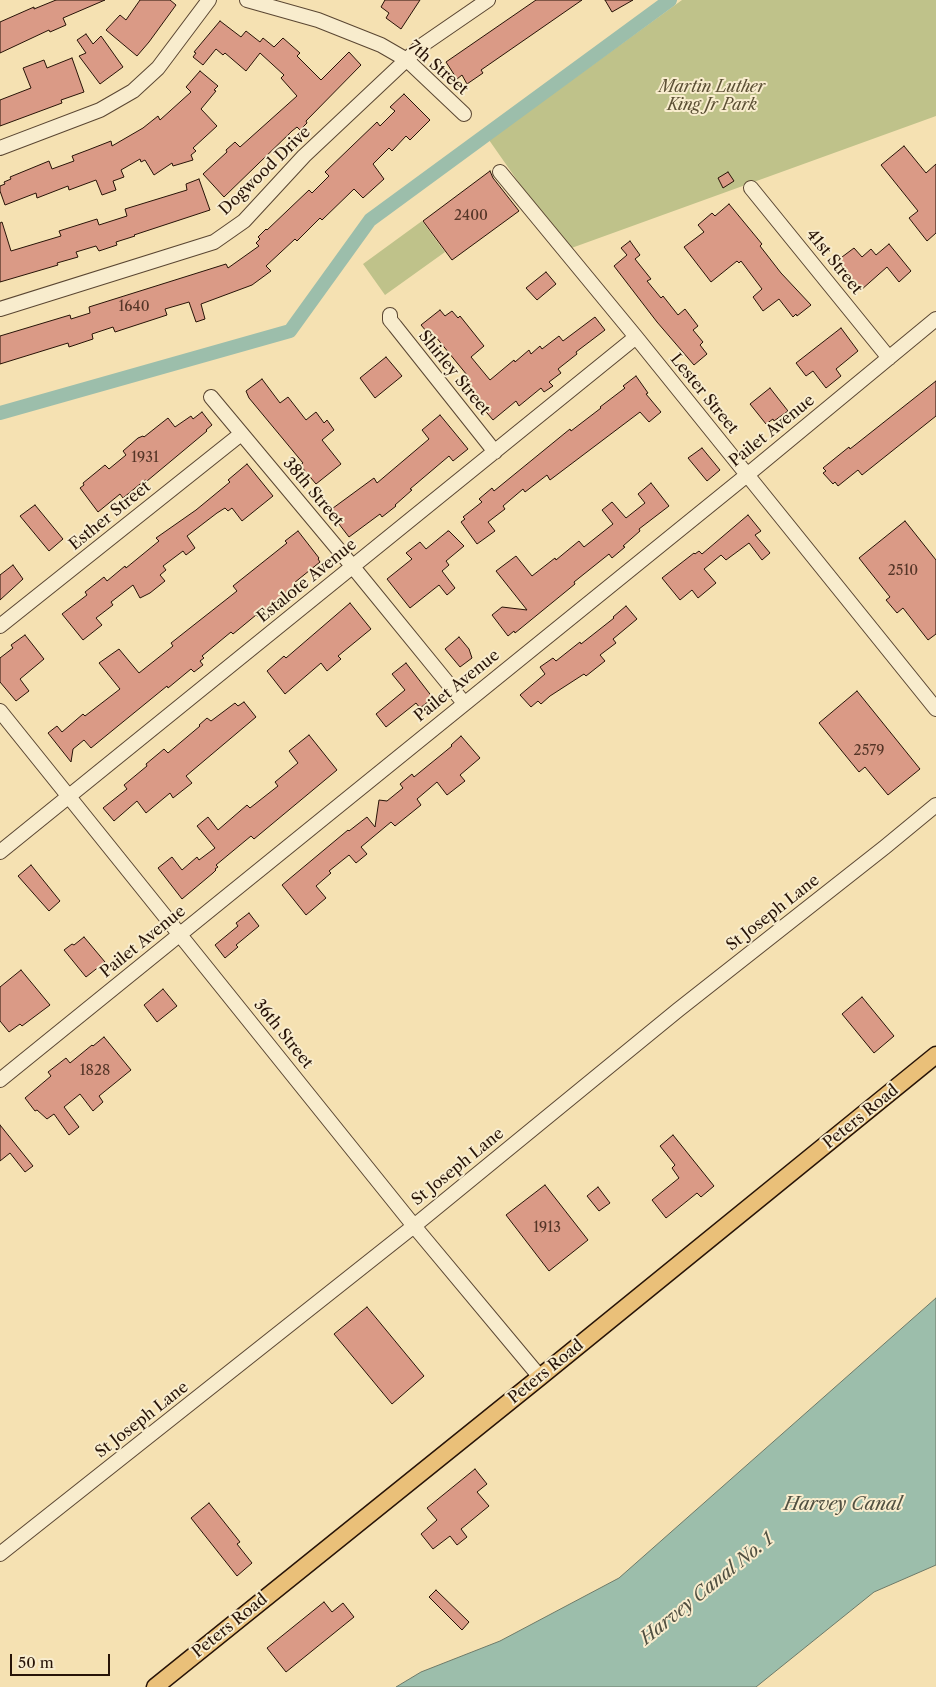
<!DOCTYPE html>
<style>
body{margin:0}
#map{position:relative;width:936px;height:1687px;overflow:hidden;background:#f5e1b2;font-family:"Libre Caslon Text",serif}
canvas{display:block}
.scale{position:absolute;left:10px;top:1654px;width:100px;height:22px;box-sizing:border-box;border:2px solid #271307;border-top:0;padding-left:6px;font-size:15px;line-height:18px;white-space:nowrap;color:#271307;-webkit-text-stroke:4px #f8eccd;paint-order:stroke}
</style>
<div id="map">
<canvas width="936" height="1687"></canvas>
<div class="scale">50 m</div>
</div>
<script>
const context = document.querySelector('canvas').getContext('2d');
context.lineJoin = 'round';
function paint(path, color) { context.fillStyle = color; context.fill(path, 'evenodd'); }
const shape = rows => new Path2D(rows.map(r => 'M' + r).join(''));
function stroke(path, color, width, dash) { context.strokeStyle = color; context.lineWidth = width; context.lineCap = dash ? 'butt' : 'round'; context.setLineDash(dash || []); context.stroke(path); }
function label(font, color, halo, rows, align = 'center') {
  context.font = font + ' "Libre Caslon Text",serif'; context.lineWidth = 4; context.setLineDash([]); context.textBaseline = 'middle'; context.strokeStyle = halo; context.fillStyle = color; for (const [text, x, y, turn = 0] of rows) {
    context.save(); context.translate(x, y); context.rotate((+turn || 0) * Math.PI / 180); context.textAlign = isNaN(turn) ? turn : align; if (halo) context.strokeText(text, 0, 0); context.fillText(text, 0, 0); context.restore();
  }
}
const green = shape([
 [682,0,936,0,936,116,566,250,489,140],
 [422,221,445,252,385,295,363,264]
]);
const water = shape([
 [936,1298,936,1565,874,1592,756,1687,396,1687,421,1672,500,1641,619,1578,936,1298]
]);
const canal = shape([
 [0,413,290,331,370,220,670,0]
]);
const building = shape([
 [56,0,105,0,63,18,66,25,50,32,49,30,0,53,0,22,34,7,34,9,56,0],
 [140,0,170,0,176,5,149,42,137,56,106,30,120,15,126,20,140,0],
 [385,0,420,0,401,29,386,18,389,13,381,7,385,0],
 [536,0,582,0,481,70,483,73,467,84,462,75,457,79,446,62,536,0],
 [605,0,633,0,612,12,605,0],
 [220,21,241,37,246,31,260,42,263,38,274,47,283,38,300,53,297,56,321,80,349,52,361,65,306,121,307,123,300,130,297,127,292,131,224,197,203,174,227,152,226,150,235,142,240,147,297,96,281,78,284,75,260,53,246,71,225,53,223,55,216,49,203,65,193,57,196,53,194,52,220,21],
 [86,34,93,44,101,36,123,67,100,84,79,56,86,53,77,40,86,34],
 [72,58,84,92,61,100,62,103,0,126,0,100,31,88,23,68,44,60,47,68,72,58],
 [200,71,218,86,214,90,216,91,201,109,217,126,193,148,196,151,191,155,193,160,173,166,172,163,154,175,145,160,141,162,140,159,121,170,124,177,113,181,116,190,102,195,96,180,69,190,68,186,37,198,36,193,5,205,0,191,0,186,5,184,4,182,11,179,10,177,49,161,52,169,74,161,72,156,88,150,111,141,112,146,143,128,158,116,160,120,191,92,186,87,200,71],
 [404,94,430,120,410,140,406,136,392,151,389,148,373,164,384,179,363,198,354,189,322,220,320,218,297,241,295,239,266,266,271,271,252,285,201,304,205,319,196,322,189,302,165,309,167,315,115,332,113,327,92,334,93,339,69,347,68,343,0,364,0,336,70,315,71,319,90,313,89,307,226,264,228,268,259,246,256,243,260,239,258,237,266,229,267,230,309,190,312,193,329,176,325,172,377,122,380,126,395,111,390,107,404,94],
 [904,146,926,173,936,164,936,233,927,241,909,218,918,211,881,165,904,146],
 [490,171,493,178,519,211,452,260,423,221,490,171],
 [728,172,734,181,723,188,718,178,728,172],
 [199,179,210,210,134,235,135,236,116,242,117,245,99,251,96,246,76,252,78,257,57,263,58,265,0,282,0,223,2,222,11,251,61,236,59,231,97,219,99,225,127,216,125,209,187,190,186,184,199,179],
 [729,204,762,244,760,246,781,273,811,305,797,316,796,314,793,317,779,299,763,311,753,297,762,289,741,261,739,263,737,261,711,282,684,247,704,232,698,225,712,213,715,216,729,204],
 [630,241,640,255,635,259,651,279,647,281,661,298,663,296,678,315,685,309,698,326,693,330,703,342,700,345,707,354,694,365,657,322,614,266,627,255,621,248,630,241],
 [889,244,911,271,899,282,887,267,861,290,838,260,854,248,862,257,871,249,876,255,889,244],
 [546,272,556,284,537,300,526,288,546,272],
 [440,310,445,316,452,311,458,318,460,316,484,346,471,357,490,380,514,360,515,362,529,350,531,354,540,346,542,349,559,336,563,341,595,317,605,330,576,352,577,354,558,369,561,373,549,382,553,386,544,392,541,388,519,406,516,401,493,420,460,381,467,375,440,342,435,336,432,338,421,325,440,310],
 [841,328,858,351,836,369,841,376,826,388,813,371,806,376,796,363,841,328],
 [386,357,402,376,375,398,360,378,386,357],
 [636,376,648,393,646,394,661,412,649,422,640,412,550,480,547,475,525,492,523,489,503,506,505,509,488,522,495,531,477,544,461,522,465,519,463,517,482,502,479,499,492,488,494,491,570,429,571,431,601,408,600,407,625,388,623,386,636,376],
 [262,379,280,403,288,397,306,420,316,412,324,423,327,420,334,430,322,440,341,464,316,484,300,465,303,463,249,398,246,391,262,379],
 [936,381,936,416,862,475,858,470,838,486,835,482,833,484,823,473,826,471,823,468,849,447,850,449,936,381],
 [770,388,788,411,774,421,773,419,766,424,750,404,770,388],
 [202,412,212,425,206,430,207,431,147,481,145,480,123,498,120,494,98,512,80,488,84,485,83,483,105,465,109,469,126,455,123,451,138,438,143,436,144,437,168,418,175,427,191,416,193,419,202,412],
 [440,415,468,449,453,461,449,456,410,489,412,490,395,505,396,506,382,517,380,514,349,537,329,511,374,478,377,483,429,439,422,430,440,415],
 [702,448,720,470,707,481,688,458,702,448],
 [247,464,273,496,242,521,232,508,228,511,225,508,217,513,187,536,195,548,186,555,183,551,163,566,166,570,160,575,165,581,150,593,140,598,133,585,111,602,113,605,96,618,102,625,83,640,62,614,87,595,85,592,104,577,107,581,125,566,126,568,159,541,156,538,196,510,230,482,228,480,247,464],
 [651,483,669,506,639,529,640,531,623,546,625,547,612,558,609,554,574,582,575,584,553,602,515,633,514,631,508,636,492,615,502,607,527,610,496,571,516,556,532,576,555,558,556,560,579,541,584,547,613,524,602,510,612,502,626,518,645,503,638,494,651,483],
 [35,505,63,539,49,551,20,516,35,505],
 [748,515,761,531,755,535,770,553,762,560,749,543,726,560,721,555,704,569,716,583,698,598,692,590,680,600,662,578,694,553,695,554,699,551,702,554,748,515],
 [905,521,936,560,936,634,928,640,903,608,897,613,886,600,890,597,859,558,905,521],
 [298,531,319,558,318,559,320,562,294,583,295,585,258,617,256,615,233,634,231,632,202,656,204,658,200,661,203,665,194,672,191,669,168,688,167,686,91,748,84,740,73,749,71,762,48,733,57,726,62,732,83,714,85,716,120,689,99,663,119,649,139,673,173,646,171,643,237,591,233,586,287,543,285,541,298,531],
 [448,531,449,531,464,546,446,561,449,565,442,571,455,588,447,595,439,585,410,608,387,579,412,559,406,553,420,542,426,549,448,531],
 [13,565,23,579,0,600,0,575,13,565],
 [350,603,371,629,338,656,341,659,327,671,321,663,285,694,267,671,284,656,286,658,350,603],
 [626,606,637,619,613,639,616,643,600,655,605,661,586,676,584,674,550,696,541,704,538,701,531,707,520,695,545,674,540,667,553,658,556,661,580,642,581,644,614,618,613,617,626,606],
 [25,635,44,659,20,679,29,691,16,701,0,682,0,658,13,648,11,645,25,635],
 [459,637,469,649,472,658,460,667,445,649,459,637],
 [406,663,433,698,420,708,416,703,386,727,376,714,405,690,392,674,406,663],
 [857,691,920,769,888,795,865,767,859,772,819,723,857,691],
 [244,702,256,717,186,776,192,783,173,798,170,793,146,813,137,801,114,821,103,808,127,789,124,785,147,766,146,764,164,749,168,753,200,726,199,725,207,718,211,721,235,703,238,706,244,702],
 [309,735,337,770,254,839,251,836,216,865,218,867,215,869,216,870,213,873,182,899,158,868,172,857,182,870,197,857,199,860,215,848,197,826,208,817,218,830,247,805,250,808,278,786,275,782,298,763,289,751,309,735],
 [461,736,480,758,460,775,465,781,447,795,437,782,417,799,421,805,395,826,391,822,361,847,367,854,356,863,349,855,329,871,331,873,316,886,326,898,306,915,282,885,348,830,349,831,367,817,375,827,379,800,387,801,403,788,400,784,412,774,414,777,452,746,451,745,461,736],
 [31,865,60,901,49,911,18,876,31,865],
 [249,913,259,926,236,945,238,947,225,958,215,945,238,926,236,923,249,913],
 [84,937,105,962,86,977,64,950,72,944,74,945,84,937],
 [21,970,50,1005,22,1026,20,1024,9,1032,0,1021,0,987,21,970],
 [163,989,177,1006,157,1022,144,1005,163,989],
 [862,997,894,1036,874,1053,842,1014,862,997],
 [104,1037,131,1070,99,1096,103,1102,93,1111,80,1094,64,1107,79,1127,69,1135,54,1114,47,1119,37,1110,35,1111,25,1098,51,1076,48,1072,66,1058,70,1063,92,1045,93,1046,104,1037],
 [0,1125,33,1166,25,1172,10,1153,0,1161,0,1125],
 [673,1135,714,1186,701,1197,697,1193,666,1218,652,1200,679,1178,672,1168,675,1165,660,1146,673,1135],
 [545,1185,588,1240,549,1271,506,1215,545,1185],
 [598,1187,610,1203,599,1211,587,1196,598,1187],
 [367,1307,424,1376,392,1404,334,1334,367,1307],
 [475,1469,487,1484,477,1492,489,1506,461,1529,467,1537,457,1545,450,1536,433,1549,421,1534,437,1520,427,1508,475,1469],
 [209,1503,240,1542,237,1544,252,1563,237,1576,191,1518,209,1503],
 [436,1590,469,1622,462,1630,429,1597,436,1590],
 [324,1602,332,1612,343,1603,354,1617,286,1672,267,1648,324,1602]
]);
const minor = shape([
 [247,0,318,20,381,45,407,60,464,114],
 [0,148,100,110,133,91,158,68,209,0],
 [500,172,636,337,936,709],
 [751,188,889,358],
 [0,309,214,242,244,221,304,156,421,46,488,0],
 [390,315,390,320,395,326,495,452],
 [211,397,353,567,464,703],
 [0,626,241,434],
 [0,711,414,1226,540,1377],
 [0,852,636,337],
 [0,1080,747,475,936,319],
 [0,1554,414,1226,678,1010,885,847,936,805]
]);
const major = shape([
 [155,1687,540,1377,936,1055]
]);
const numberNames = [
 ["2400",471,216],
 ["1640",134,307],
 ["1931",145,458],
 ["2510",903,571],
 ["2579",869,751],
 ["1828",95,1071],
 ["1913",547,1228]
];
const streetNames = [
 ["7th Street",438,68,41],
 ["Dogwood Drive",265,171,-44],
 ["41st Street",834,262,51],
 ["Shirley Street",454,373,51],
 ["Lester Street",704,394,51],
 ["Pailet Avenue",772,431,-39],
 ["38th Street",313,492,50],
 ["Esther Street",110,516,-39],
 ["Estalote Avenue",307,581,-39],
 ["Pailet Avenue",457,686,-39],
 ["St Joseph Lane",773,913,-38],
 ["Pailet Avenue",143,942,-39],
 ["36th Street",283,1034,51],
 ["Peters Road",861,1117,-39],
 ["St Joseph Lane",458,1167,-39],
 ["Peters Road",546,1372,-39],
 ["St Joseph Lane",142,1420,-38],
 ["Peters Road",230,1626,-39]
];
const parkNames = [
 ["Martin Luther",712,87],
 ["King Jr Park",712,105]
];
const waterNames = [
 ["Harvey Canal",843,1505],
 ["Harvey Canal No. 1",707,1589,-39]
];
paint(green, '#bfc28a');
paint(water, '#9cbeab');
stroke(water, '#6d7a69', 1);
stroke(canal, '#9cbeab', 14);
paint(building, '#da9a86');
stroke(building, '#271307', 1);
stroke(minor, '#5a4632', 16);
stroke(major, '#271307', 19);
stroke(minor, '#f8eccd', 14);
stroke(major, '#eac079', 16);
label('14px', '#543527', null, numberNames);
label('16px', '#271307', '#f8eccd', streetNames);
label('italic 16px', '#5c5035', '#f8eccd', parkNames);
label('italic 18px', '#504f40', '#f8eccd', waterNames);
</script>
